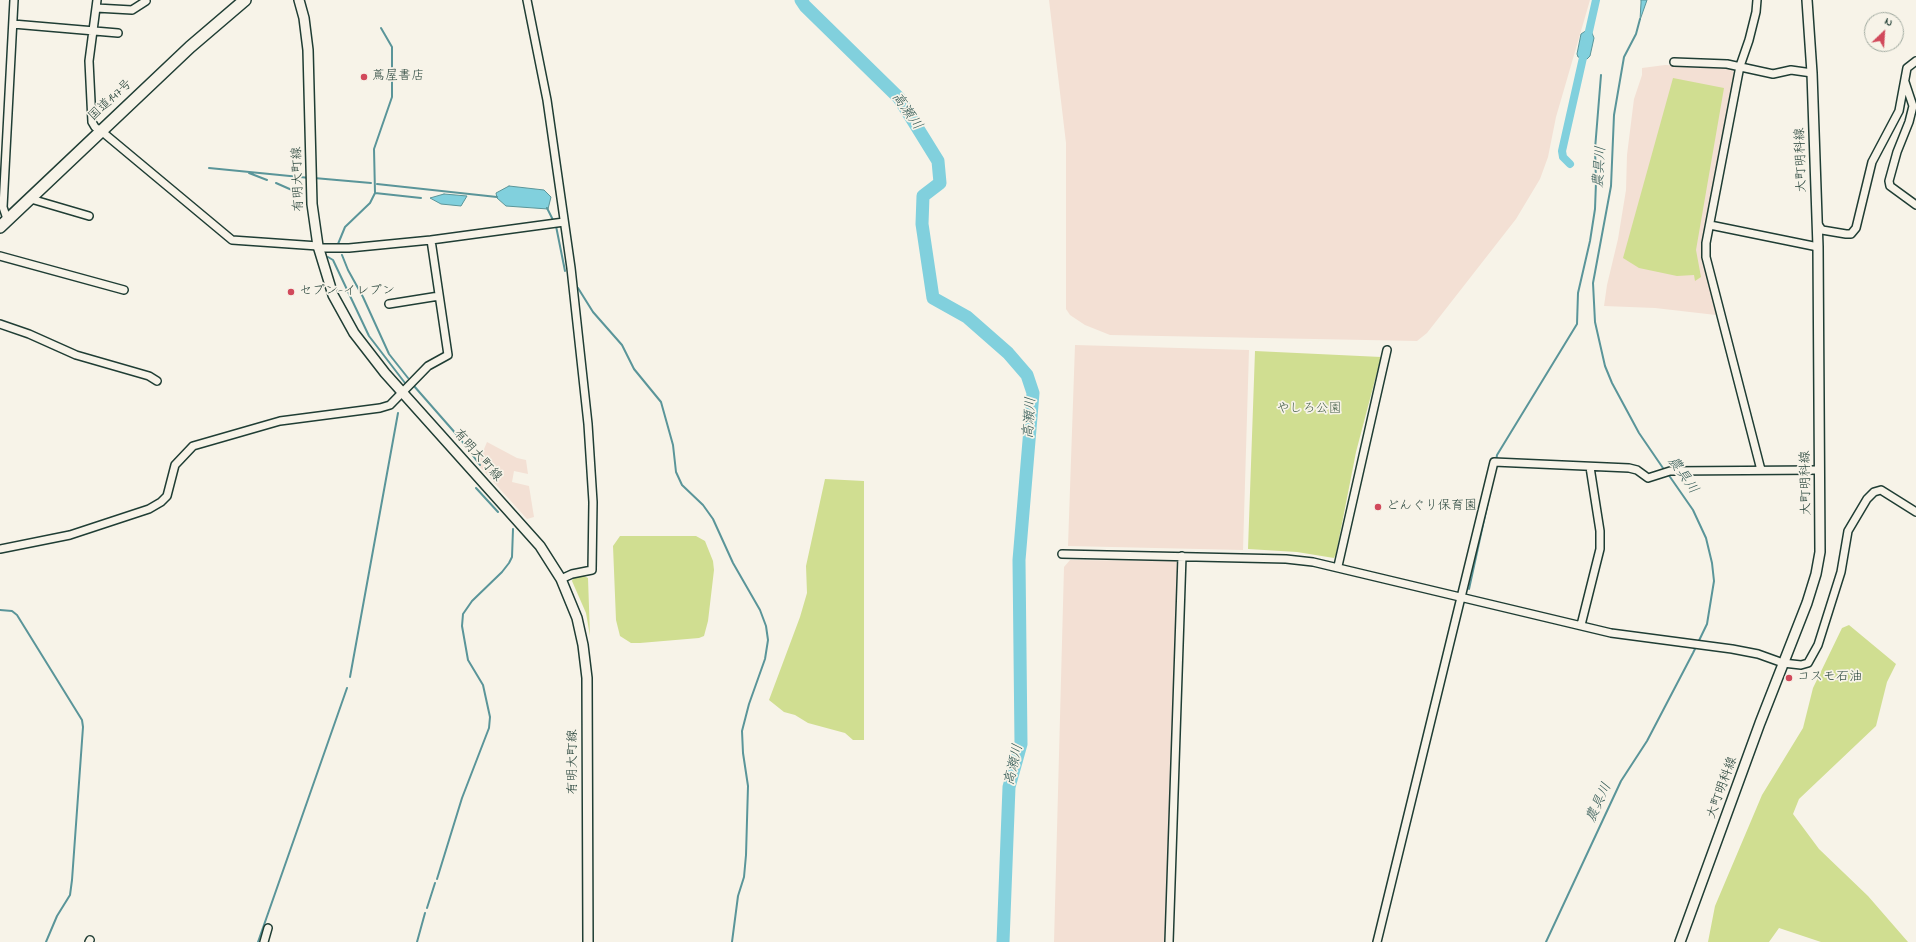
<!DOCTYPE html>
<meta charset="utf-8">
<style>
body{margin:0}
#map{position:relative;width:1916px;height:942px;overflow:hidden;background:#f7f3e8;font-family:"Indie Flower",sans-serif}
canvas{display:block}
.north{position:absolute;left:1864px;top:12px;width:40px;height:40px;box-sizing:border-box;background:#f7f3e8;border:1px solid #a1aaa0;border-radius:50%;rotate:25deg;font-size:11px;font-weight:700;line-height:16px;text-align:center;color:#1f3d34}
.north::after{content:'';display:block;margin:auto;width:14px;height:18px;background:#d1495b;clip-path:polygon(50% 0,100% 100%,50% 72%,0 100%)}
</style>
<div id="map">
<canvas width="1916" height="942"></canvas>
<div class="north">N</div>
</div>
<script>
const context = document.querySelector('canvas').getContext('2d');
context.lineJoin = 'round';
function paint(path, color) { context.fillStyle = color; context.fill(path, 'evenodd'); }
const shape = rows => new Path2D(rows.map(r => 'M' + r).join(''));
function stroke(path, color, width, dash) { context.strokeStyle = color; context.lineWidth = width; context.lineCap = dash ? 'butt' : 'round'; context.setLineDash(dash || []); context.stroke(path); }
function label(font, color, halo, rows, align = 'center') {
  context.font = font + ' "Indie Flower","Klee One",sans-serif'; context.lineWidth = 3.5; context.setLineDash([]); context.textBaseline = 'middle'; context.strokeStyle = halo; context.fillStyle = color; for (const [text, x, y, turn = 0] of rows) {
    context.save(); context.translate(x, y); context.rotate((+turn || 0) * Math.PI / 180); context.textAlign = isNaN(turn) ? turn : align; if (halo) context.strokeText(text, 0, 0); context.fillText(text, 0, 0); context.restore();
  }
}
const built = shape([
 [1049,0,1590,0,1556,117,1548,157,1540,179,1516,219,1427,333,1417,341,1110,335,1085,325,1070,315,1066,309,1066,143],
 [1665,65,1730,68,1736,75,1704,240,1708,278,1716,315,1655,308,1604,306,1607,285,1618,239,1626,190,1627,155,1634,99,1642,75,1642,68],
 [1075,345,1249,350,1243,550,1068,546],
 [487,442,517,458,526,460,528,474,514,471,512,482,529,486,534,517,527,519,480,467,479,461],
 [1070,560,1176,561,1178,564,1168,942,1054,942,1064,567]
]);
const green = shape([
 [1673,78,1724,88,1696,250,1701,277,1695,281,1694,275,1677,276,1639,268,1623,258],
 [1255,351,1381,357,1356,452,1336,554,1334,558,1297,552,1248,549],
 [825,479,864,481,864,740,853,740,845,733,808,723,795,715,784,712,769,700,800,617,807,593,806,566],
 [620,536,696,536,705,541,713,561,714,570,708,621,704,636,699,638,640,643,631,643,620,636,616,620,613,546],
 [584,576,588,578,590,636,586,613,572,581,573,578],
 [1849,625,1896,664,1887,682,1876,726,1799,799,1793,814,1819,849,1868,896,1908,942,1821,942,1779,928,1769,942,1708,942,1715,906,1762,795,1803,728,1813,688,1842,628]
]);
const water = shape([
 [1641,0,1647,0,1640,20,1641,3,1641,0],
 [1590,28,1594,38,1590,56,1587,59,1578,57,1577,54,1581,34,1590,28],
 [509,186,544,190,551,197,548,209,506,206,497,198,496,193,509,186],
 [444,194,467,196,461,206,441,204,430,198,444,194]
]);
const stream = shape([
 [1640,19,1636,34,1624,57,1614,115,1611,186,1593,283,1595,322,1605,366,1612,383,1639,433,1665,471],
 [381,28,392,47,392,97,374,149,375,193,421,198],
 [209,168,310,178],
 [249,173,267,180],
 [314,178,371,183],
 [276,183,301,194],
 [377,184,497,197],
 [547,208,554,222],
 [556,226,565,271],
 [338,244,345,227,370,203,375,193],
 [342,255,348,270,363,297,389,354,408,378],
 [328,257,333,260,369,336,405,383],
 [578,288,593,312,622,345,634,369,661,402,673,445,676,472,682,485,703,505,713,519,733,563,760,610,766,626,768,640,765,659,749,704,742,731,743,753,748,786,746,855,744,877,738,896,732,942],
 [414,386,457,435],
 [461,440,480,465],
 [1496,461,1497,455,1577,324,1578,293,1590,241,1595,209,1596,182,1595,149,1601,75],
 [476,488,498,512],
 [1469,589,1496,465],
 [0,610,12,611,17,615,82,720,83,727,72,880,70,895,57,916,46,942],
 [350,677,398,413],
 [437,879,462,798,489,728,490,717,483,685,468,660,462,626,463,614,472,601,502,572,509,563,512,557,513,529],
 [427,908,435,883],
 [258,942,347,688],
 [417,942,425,913],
 [1546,942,1621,781,1647,741,1693,653,1707,624,1714,581,1712,563,1706,538,1693,510,1668,474]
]);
const canal = shape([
 [1570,164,1563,157,1562,151,1596,0]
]);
const river = shape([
 [801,0,805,6,899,98,938,161,940,183,923,196,922,224,933,298,967,317,1008,353,1027,375,1033,393,1019,560,1021,744,1009,787,1003,942]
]);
const minor = shape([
 [97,0,89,61,92,122,95,127,106,135,232,240,318,246],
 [527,0,547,100,571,268,588,424,593,502,592,570,572,574,561,579],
 [1757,0,1756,12,1749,40,1740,66,1706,243,1706,257,1761,470],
 [96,8,132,10,146,1],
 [13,24,118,33],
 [1674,62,1727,64,1773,74,1791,70,1812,73],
 [1905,82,1913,106,1909,122,1897,152,1889,181,1890,186,1916,205],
 [31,199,89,216],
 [7,219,3,207,14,0],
 [1817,223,1822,230,1846,234,1851,234,1856,228,1872,162,1899,111,1907,68,1916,61],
 [1710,225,1818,247],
 [318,248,349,248,431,240,564,222],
 [0,256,124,290],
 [389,304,439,296],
 [0,324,29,334,76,355,149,376,157,381],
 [0,549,70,535,149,509,161,502,167,496,175,465,193,446,280,421,380,408,390,405,428,366,448,355,431,240],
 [1062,554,1286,559,1313,562,1611,633,1732,649,1758,654,1783,663,1801,665,1808,663,1818,645,1841,572,1848,531,1867,499,1874,492,1881,490,1916,512],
 [1338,566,1387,350],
 [1581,625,1600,549,1600,531,1590,467],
 [89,942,90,940],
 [264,942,268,928],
 [1169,942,1182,556],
 [1377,942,1494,462,1629,468,1637,470,1648,478,1670,471,1819,470]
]);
const major = shape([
 [299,0,304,18,308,50,312,204,318,246,333,295,354,333,385,373,540,546,561,579,577,618,583,645,587,678,588,942],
 [1680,942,1760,723,1807,603,1816,574,1820,552,1818,247,1812,73,1807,0]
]);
const highway = shape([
 [0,227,190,47,245,0]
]);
const markers = [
 [364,77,4,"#d1495b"],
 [291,292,4,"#d1495b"],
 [1378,507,4,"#d1495b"],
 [1789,678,4,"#d1495b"]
];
const poiNames = [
 ["蔦屋書店",372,77],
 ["セブン-イレブン",299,292],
 ["どんぐり保育園",1386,507],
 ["コスモ石油",1797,678]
];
const streetNames = [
 ["国道147号",111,101,-43],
 ["大町明科線",1802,160,-92],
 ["有明大町線",299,179,-92],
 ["有明大町線",477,456,48],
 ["大町明科線",1807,483,-91],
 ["有明大町線",574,762,-90],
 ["大町明科線",1723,788,-70]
];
const parkNames = [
 ["やしろ公園",1309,410]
];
const waterNames = [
 ["高瀬川",906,112,55],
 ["農具川",1601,167,-86],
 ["高瀬川",1031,418,-86],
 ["農具川",1682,476,55],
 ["高瀬川",1015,765,-77],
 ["農具川",1600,803,-65]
];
paint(built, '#f3e0d4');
paint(green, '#d0de91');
paint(water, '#81d0dd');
stroke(water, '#5a9599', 1);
stroke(stream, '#5a9599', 2);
stroke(canal, '#81d0dd', 8);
stroke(river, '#81d0dd', 13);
stroke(minor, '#1f3d34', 10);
stroke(major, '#1f3d34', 12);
stroke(highway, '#1f3d34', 14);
stroke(minor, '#f7f3e8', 7);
stroke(major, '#f7f3e8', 9);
stroke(highway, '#f7f3e8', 11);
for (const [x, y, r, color] of markers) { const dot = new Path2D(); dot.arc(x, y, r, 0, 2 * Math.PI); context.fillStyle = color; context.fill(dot); stroke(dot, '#f7f3e8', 1.5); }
label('13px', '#1f3d34', '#f7f3e8', poiNames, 'left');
label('13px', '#1f3d34', '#f7f3e8', streetNames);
label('13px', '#425d47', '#f7f3e8', parkNames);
label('italic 14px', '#335a56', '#f7f3e8', waterNames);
</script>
